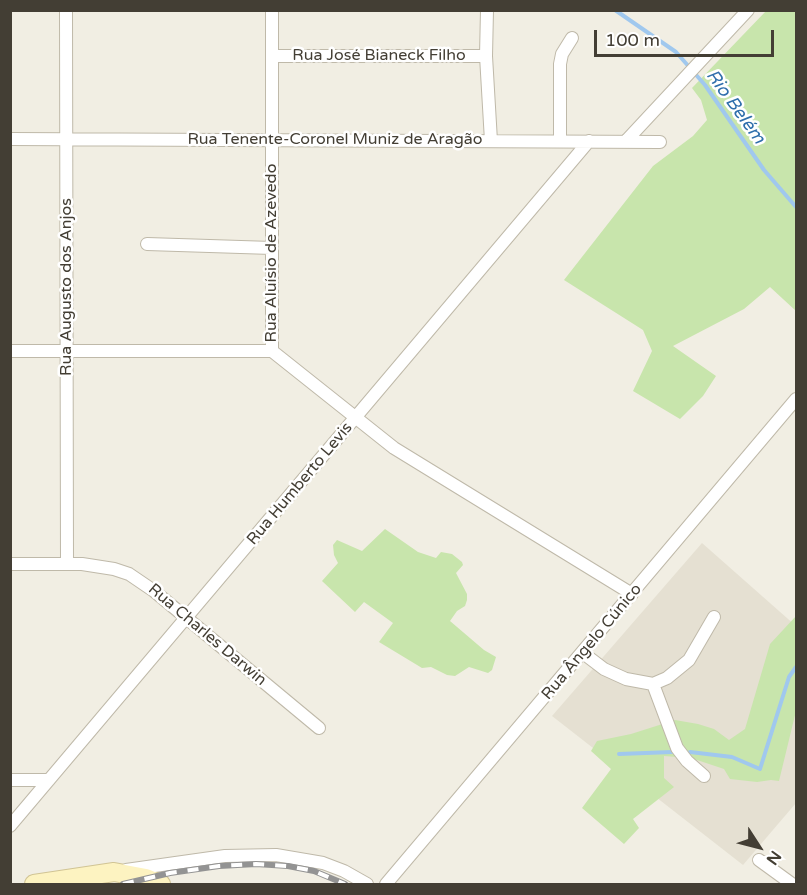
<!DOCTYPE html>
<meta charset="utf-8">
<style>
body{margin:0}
#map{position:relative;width:807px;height:895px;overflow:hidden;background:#f1eee3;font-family:"Varela Round",sans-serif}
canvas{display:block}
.frame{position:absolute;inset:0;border:12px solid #433e34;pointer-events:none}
.north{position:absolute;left:729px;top:817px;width:60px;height:60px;-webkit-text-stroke:4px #fff;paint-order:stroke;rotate:126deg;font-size:16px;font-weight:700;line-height:24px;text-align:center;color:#433e34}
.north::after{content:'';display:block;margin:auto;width:21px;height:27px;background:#433e34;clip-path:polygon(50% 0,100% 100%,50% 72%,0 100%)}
.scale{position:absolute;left:594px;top:30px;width:180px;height:27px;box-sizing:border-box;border:3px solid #433e34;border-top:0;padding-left:8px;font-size:18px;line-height:21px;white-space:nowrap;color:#433e34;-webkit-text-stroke:4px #fff;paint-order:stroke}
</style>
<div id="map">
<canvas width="807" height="895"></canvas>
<div class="frame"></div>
<div class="north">N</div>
<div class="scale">100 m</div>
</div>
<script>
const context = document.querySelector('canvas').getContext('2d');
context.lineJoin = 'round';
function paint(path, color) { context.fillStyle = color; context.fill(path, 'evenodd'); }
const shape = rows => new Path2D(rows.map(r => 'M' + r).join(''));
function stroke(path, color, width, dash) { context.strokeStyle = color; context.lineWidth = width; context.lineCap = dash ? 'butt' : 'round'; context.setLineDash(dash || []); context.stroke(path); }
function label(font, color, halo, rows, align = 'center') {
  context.font = font + ' "Varela Round",sans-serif'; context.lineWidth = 5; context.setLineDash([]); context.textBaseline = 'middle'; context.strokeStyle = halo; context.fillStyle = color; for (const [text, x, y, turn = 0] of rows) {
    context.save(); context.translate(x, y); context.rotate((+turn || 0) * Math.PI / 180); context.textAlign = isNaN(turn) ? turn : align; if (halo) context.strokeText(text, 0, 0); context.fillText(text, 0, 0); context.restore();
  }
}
const residential = shape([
 [702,543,796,626,796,803,743,865,552,716]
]);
const green = shape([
 [766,11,796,11,796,311,770,287,744,309,673,346,716,376,703,396,680,419,633,391,652,351,643,330,564,280,653,166,693,136,707,120,701,100,692,88],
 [385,529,418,552,436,558,441,552,452,554,462,562,463,565,456,573,467,594,467,600,465,606,457,611,450,621,484,650,496,657,492,670,488,673,469,667,455,676,447,675,431,667,422,668,379,642,393,623,364,602,355,612,322,581,338,563,334,555,333,545,337,540,362,551],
 [796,616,796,711,779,781,771,780,757,782,730,779,724,769,691,758,664,756,664,778,674,787,633,819,639,828,624,844,582,808,611,769,591,751,597,741,631,734,675,720,698,724,714,729,729,740,745,729,770,644]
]);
const stream = shape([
 [615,10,676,52,705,85,764,170,796,207],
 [690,752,732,757,760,769,789,677,796,667],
 [619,754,672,752]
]);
const street = shape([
 [66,10,67,564],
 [487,10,486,56,491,141],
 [272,56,486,56],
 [10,139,660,142],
 [560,141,560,64,562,54,572,38],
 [625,142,748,10],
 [147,244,272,248],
 [10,351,272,351,394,448,632,594],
 [272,351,272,10],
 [10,564,82,564,114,569,129,574,154,591,319,728],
 [583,653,604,669,626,679,653,684,667,678,689,660,714,617],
 [653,684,677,748,687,761,704,776],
 [10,780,49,780],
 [10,826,589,141],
 [759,860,792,884],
 [126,870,225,856,276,855,323,863,344,871,367,884],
 [386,884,796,399]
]);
const secondary = shape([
 [34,884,114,872,146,878,161,884]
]);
const rail = shape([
 [123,884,170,873,219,866,256,864,288,866,314,871,345,884]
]);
const streetNames = [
 ["Rua José Bianeck Filho",379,56],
 ["Rua Tenente-Coronel Muniz de Aragão",335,140],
 ["Rua Aluísio de Azevedo",272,253,-90],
 ["Rua Augusto dos Anjos",67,287,-90],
 ["Rua Humberto Levis",300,484,-50],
 ["Rua Charles Darwin",207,635,40],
 ["Rua Ângelo Cúnico",592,642,-50]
];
const waterNames = [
 ["Rio Belém",735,107,54]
];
paint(residential, '#e5e0d2');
paint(green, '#c8e5ac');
stroke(stream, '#a0c8ee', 4);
stroke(street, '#bfb9a9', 14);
stroke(secondary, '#d1c494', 20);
stroke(street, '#fff', 12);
stroke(secondary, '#fdf3c1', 18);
stroke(rail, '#939393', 6);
stroke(rail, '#fff', 4, [11]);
label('16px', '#433e34', '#fff', streetNames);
label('italic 18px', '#306fac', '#fff', waterNames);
</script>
